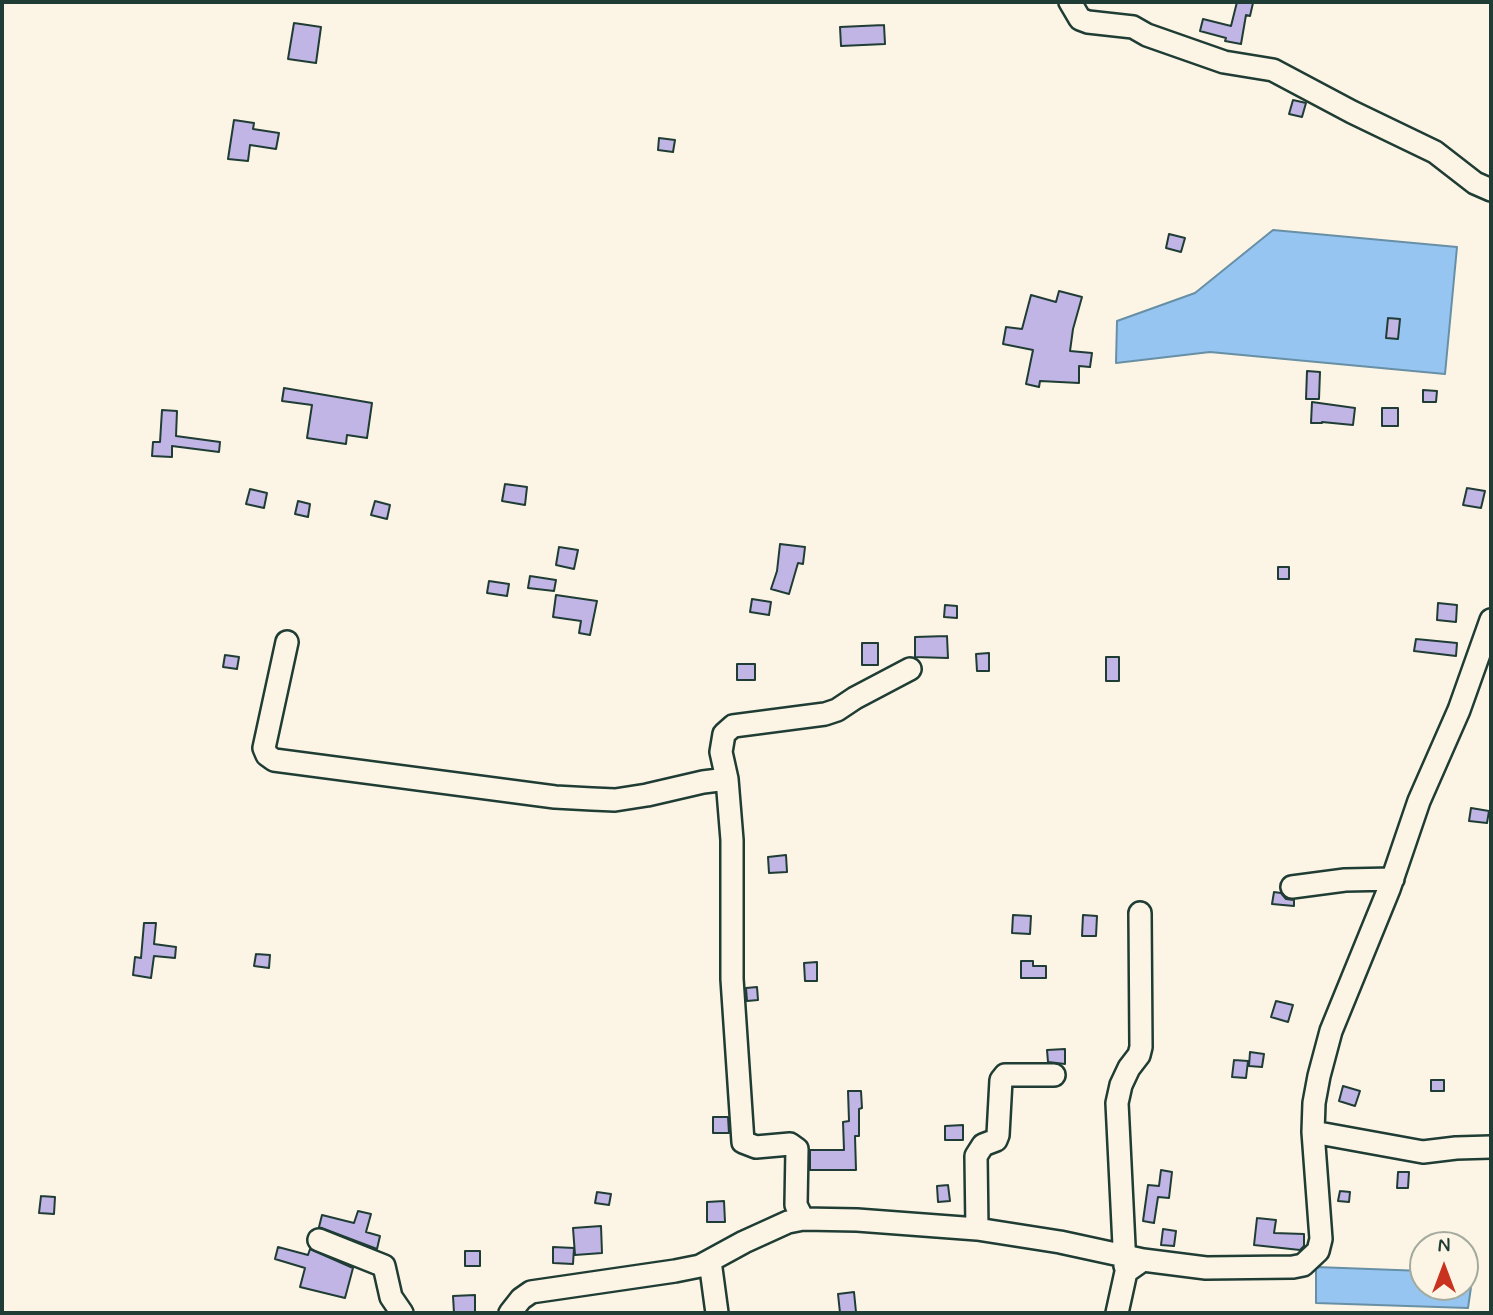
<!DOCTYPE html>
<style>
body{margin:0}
#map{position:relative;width:1493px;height:1315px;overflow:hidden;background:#fcf5e5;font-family:Mynerve,sans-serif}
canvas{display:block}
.frame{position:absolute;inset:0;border:4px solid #1f3d34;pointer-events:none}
.north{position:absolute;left:1409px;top:1231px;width:70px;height:70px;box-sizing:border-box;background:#fcf5e5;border:2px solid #a4ab9e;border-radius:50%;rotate:0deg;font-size:19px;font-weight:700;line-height:28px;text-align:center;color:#1f3d34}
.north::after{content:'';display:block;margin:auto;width:24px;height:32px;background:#c8321e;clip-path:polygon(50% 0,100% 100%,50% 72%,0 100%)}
</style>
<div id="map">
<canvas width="1493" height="1315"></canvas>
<div class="frame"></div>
<div class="north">N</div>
</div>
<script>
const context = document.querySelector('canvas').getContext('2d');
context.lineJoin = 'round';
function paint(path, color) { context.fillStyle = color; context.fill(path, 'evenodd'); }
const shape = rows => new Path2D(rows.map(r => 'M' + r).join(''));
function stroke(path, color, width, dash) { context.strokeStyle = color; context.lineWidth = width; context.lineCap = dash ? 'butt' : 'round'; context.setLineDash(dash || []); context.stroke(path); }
const water = shape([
 [1273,230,1457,247,1445,374,1210,352,1116,363,1117,321,1195,293,1273,230],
 [1316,1267,1423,1271,1423,1287,1465,1287,1465,1273,1473,1273,1468,1308,1316,1303,1316,1267]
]);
const building = shape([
 [1237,2,1253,3,1250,16,1246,15,1241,44,1225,41,1226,38,1200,31,1203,19,1231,26,1237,2],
 [294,23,321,27,316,63,288,59,294,23],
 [884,25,885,44,841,46,840,27,884,25],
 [1293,100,1306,103,1302,117,1289,114,1293,100],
 [234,120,254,123,253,129,279,133,276,149,250,145,248,161,228,159,234,120],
 [659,138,675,140,673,152,658,150,659,138],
 [1169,234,1185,238,1181,252,1166,248,1169,234],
 [1059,291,1082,297,1073,329,1070,351,1092,353,1090,367,1079,366,1079,383,1040,381,1039,387,1026,384,1033,350,1003,344,1006,327,1022,329,1031,295,1056,302,1059,291],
 [1388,318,1400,319,1398,339,1386,338,1388,318],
 [1307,371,1320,372,1319,399,1306,399,1307,371],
 [284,388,372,403,367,438,347,435,346,444,307,438,312,405,282,401,284,388],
 [1423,390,1437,391,1436,402,1423,402,1423,390],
 [1312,402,1355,408,1353,425,1322,422,1322,423,1311,423,1312,402],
 [1382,408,1398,408,1398,426,1382,426,1382,408],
 [162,410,177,411,176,436,220,442,219,452,172,446,172,457,152,456,153,442,160,442,162,410],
 [505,484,527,487,525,505,502,501,505,484],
 [1467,488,1485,491,1481,508,1463,505,1467,488],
 [250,489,267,493,264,508,246,504,250,489],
 [298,501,310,504,308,517,295,514,298,501],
 [375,501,390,505,387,519,371,515,375,501],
 [780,544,805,547,803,564,798,563,789,594,771,589,777,571,780,544],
 [559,547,578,550,574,569,556,565,559,547],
 [1278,567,1289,567,1289,579,1278,579,1278,567],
 [530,576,556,580,554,591,528,588,530,576],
 [489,581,509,584,507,596,487,593,489,581],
 [556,595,597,601,590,635,579,633,581,621,553,617,556,595],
 [752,599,771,602,769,615,750,612,752,599],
 [1438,603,1457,605,1456,622,1437,620,1438,603],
 [945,605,957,606,957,618,944,617,945,605],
 [947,636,948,658,915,657,915,637,947,636],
 [1416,639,1457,643,1456,656,1414,651,1416,639],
 [862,643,878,643,878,665,862,665,862,643],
 [989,653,989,671,977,671,976,654,989,653],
 [225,655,239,657,237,669,223,667,225,655],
 [1106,657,1119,657,1119,681,1106,681,1106,657],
 [737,664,755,664,755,680,737,680,737,664],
 [1471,808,1489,811,1487,823,1469,821,1471,808],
 [786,855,787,872,769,873,768,857,786,855],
 [1274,892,1281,893,1286,899,1294,900,1294,906,1272,904,1274,892],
 [1013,915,1031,916,1030,934,1012,933,1013,915],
 [1083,915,1097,916,1096,936,1082,936,1083,915],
 [144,923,156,923,154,944,176,947,175,958,154,956,151,978,133,975,135,957,141,958,144,923],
 [256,954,270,955,269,968,254,966,256,954],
 [1021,961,1033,961,1033,966,1046,966,1046,978,1021,978,1021,961],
 [817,962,817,981,805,981,804,963,817,962],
 [757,987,758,1000,747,1001,746,988,757,987],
 [1276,1001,1293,1005,1288,1022,1271,1017,1276,1001],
 [1065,1049,1065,1064,1048,1062,1047,1050,1065,1049],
 [1250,1052,1264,1054,1262,1067,1249,1066,1250,1052],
 [1234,1060,1248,1061,1246,1078,1232,1077,1234,1060],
 [1431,1080,1444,1080,1444,1091,1431,1091,1431,1080],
 [1343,1086,1360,1091,1355,1106,1339,1101,1343,1086],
 [848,1091,861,1091,862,1108,859,1109,859,1136,855,1136,856,1170,810,1170,810,1150,844,1150,843,1122,849,1121,848,1091],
 [713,1117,728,1117,729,1133,713,1133,713,1117],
 [963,1125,963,1140,945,1140,945,1126,963,1125],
 [1161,1170,1172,1172,1169,1198,1158,1197,1154,1223,1143,1221,1148,1185,1159,1186,1161,1170],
 [1398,1172,1409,1172,1408,1188,1397,1188,1398,1172],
 [948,1185,950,1201,938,1202,937,1186,948,1185],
 [1340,1191,1350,1192,1349,1202,1338,1201,1340,1191],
 [597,1192,611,1194,609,1205,595,1203,597,1192],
 [41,1196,55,1197,54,1214,39,1213,41,1196],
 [724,1201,725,1222,707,1222,707,1202,724,1201],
 [358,1211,371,1214,366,1232,380,1236,377,1249,319,1227,322,1215,354,1223,358,1211],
 [1257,1218,1276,1220,1274,1233,1304,1234,1304,1246,1300,1250,1254,1245,1257,1218],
 [601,1226,602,1253,575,1255,573,1228,601,1226],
 [1163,1229,1176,1231,1174,1246,1161,1245,1163,1229],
 [278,1247,308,1255,310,1249,353,1268,345,1298,300,1287,305,1268,275,1259,278,1247],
 [553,1247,574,1248,573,1264,553,1263,553,1247],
 [465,1251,480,1251,480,1266,465,1266,465,1251],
 [854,1292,856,1312,840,1313,838,1294,854,1292],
 [475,1295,475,1313,454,1313,453,1296,475,1295]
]);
const minor = shape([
 [1070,2,1080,19,1088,22,1133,27,1147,35,1224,62,1273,70,1352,112,1435,152,1475,183,1491,190],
 [287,642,264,748,267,755,274,760,555,797,592,799,615,800,647,795,703,782,727,779],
 [1292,887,1345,880,1393,879],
 [1313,1132,1423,1152,1456,1148,1491,1147],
 [803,1219,796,1205,797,1149,790,1144,756,1147,743,1142,732,979,732,840,727,779,721,752,724,734,733,726,825,714,837,710,855,698,910,669],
 [977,1229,976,1156,983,1145,996,1140,998,1135,1001,1080,1005,1075,1054,1075],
 [319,1240,384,1266,391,1297,402,1313],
 [710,1261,717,1313],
 [1125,1266,1117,1103,1121,1085,1129,1068,1139,1055,1141,1047,1140,913],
 [510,1313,521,1299,531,1292,675,1271,700,1266,744,1242,788,1222,803,1219,857,1220,977,1229,1060,1242,1143,1260],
 [1117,1313,1126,1272,1143,1260,1206,1268,1293,1267,1303,1265,1318,1251,1321,1239,1313,1132,1314,1103,1319,1076,1331,1031,1389,889,1419,801,1459,710,1491,620]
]);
paint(water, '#97c5f1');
stroke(water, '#678fa5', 2);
paint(building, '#c1b5e6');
stroke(building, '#1f3d34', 2);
stroke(minor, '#1f3d34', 26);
stroke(minor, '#fcf5e5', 21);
</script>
